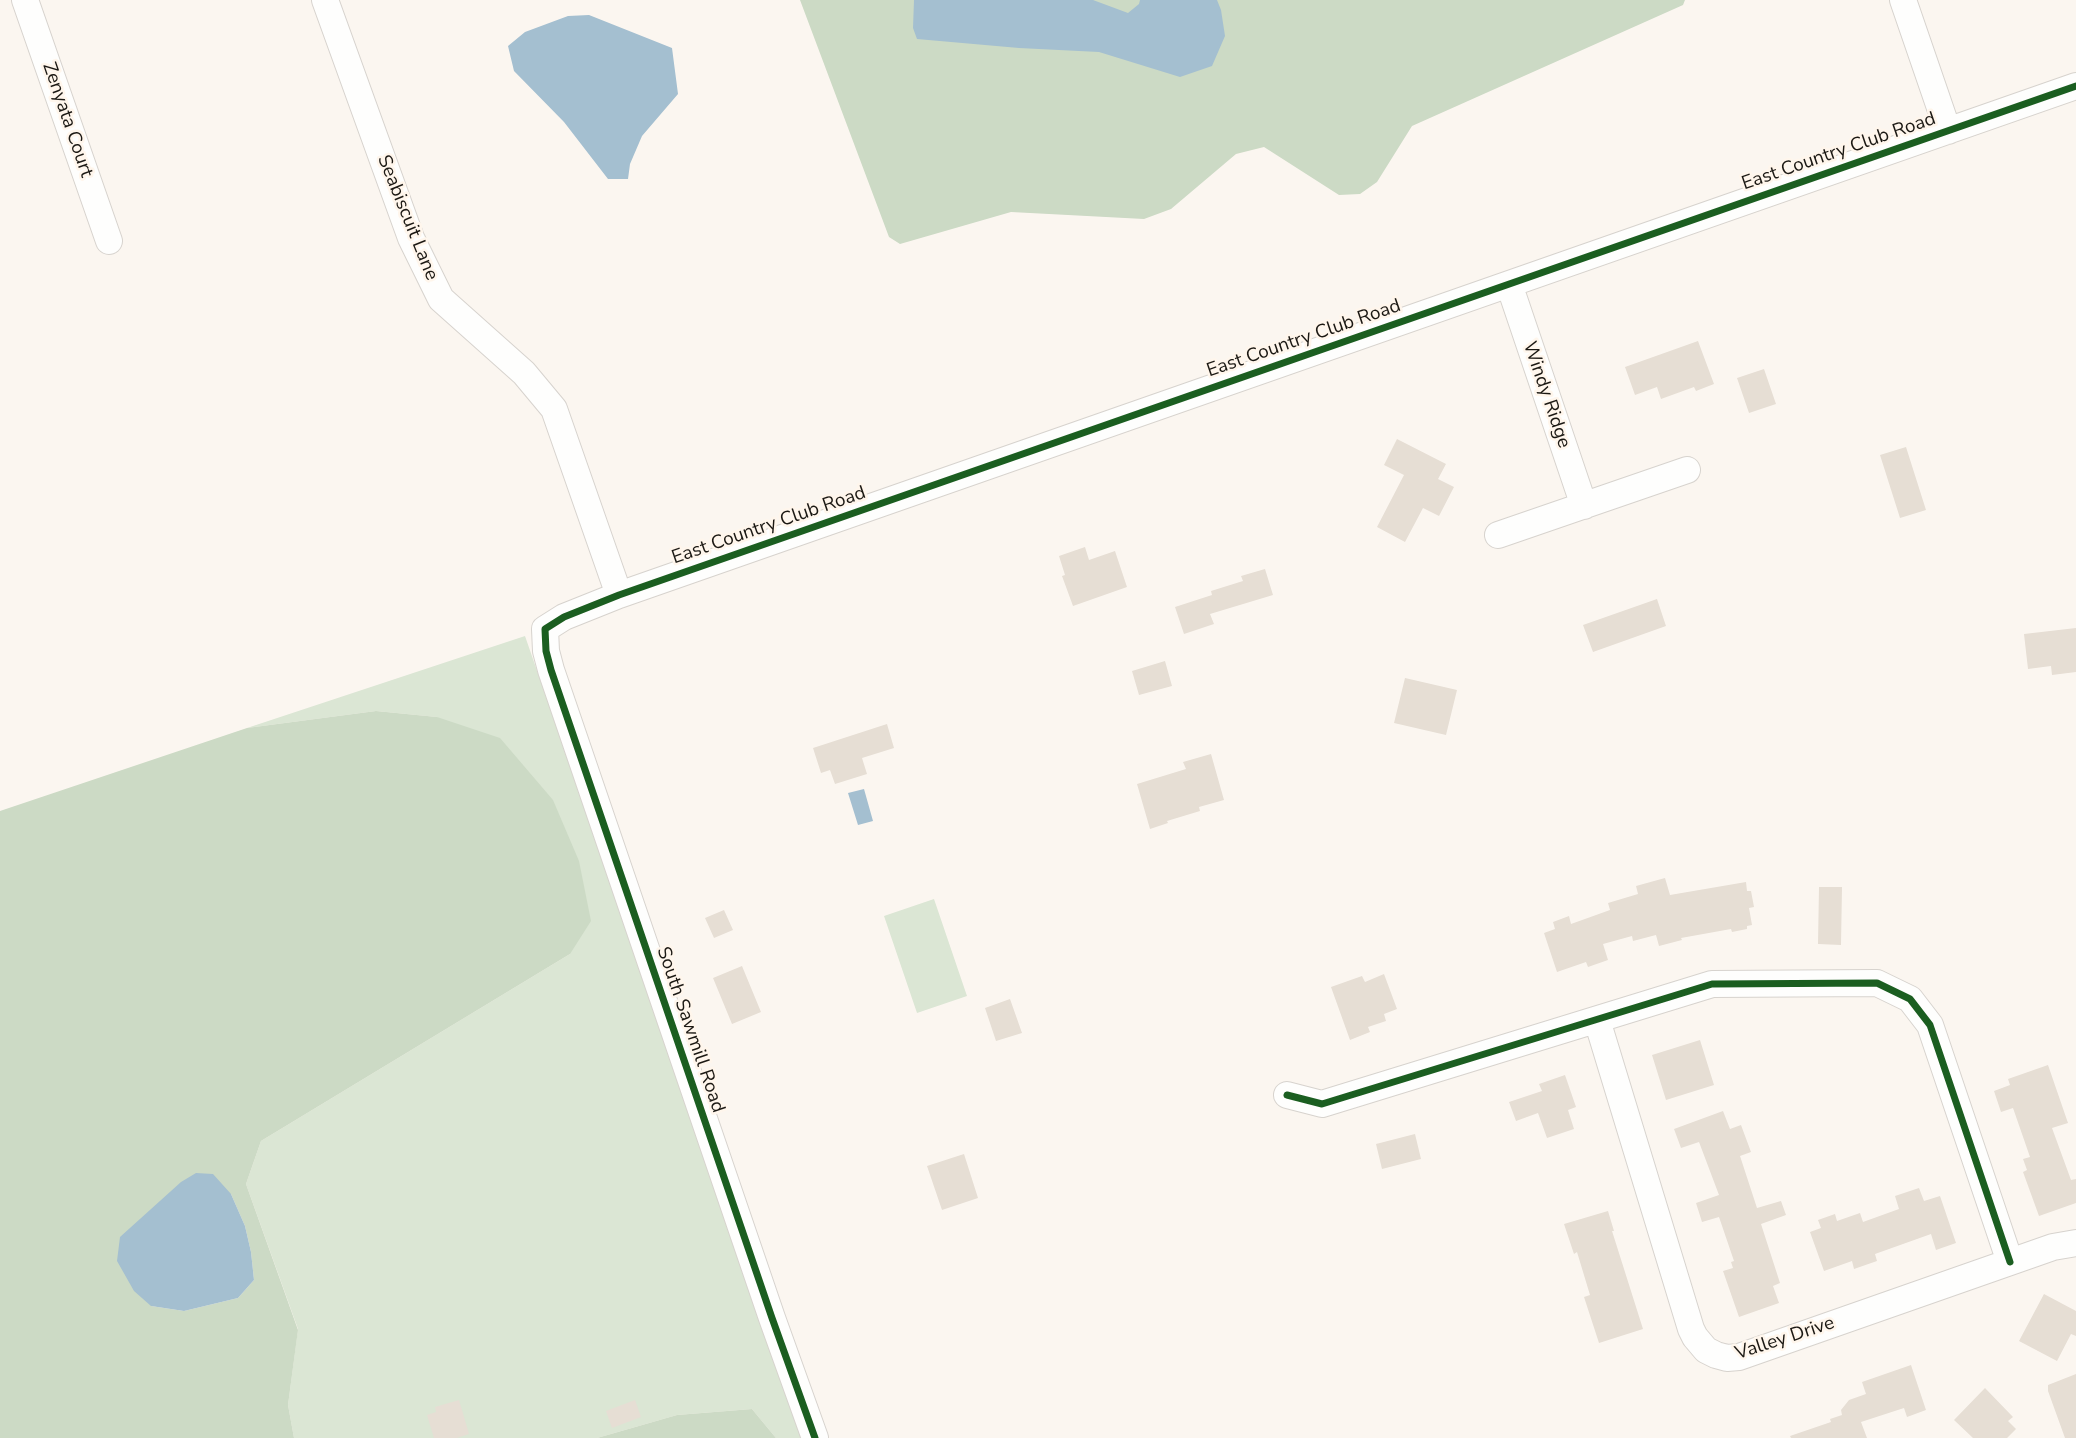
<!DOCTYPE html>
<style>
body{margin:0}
canvas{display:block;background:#fbf6f0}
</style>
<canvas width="2076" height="1438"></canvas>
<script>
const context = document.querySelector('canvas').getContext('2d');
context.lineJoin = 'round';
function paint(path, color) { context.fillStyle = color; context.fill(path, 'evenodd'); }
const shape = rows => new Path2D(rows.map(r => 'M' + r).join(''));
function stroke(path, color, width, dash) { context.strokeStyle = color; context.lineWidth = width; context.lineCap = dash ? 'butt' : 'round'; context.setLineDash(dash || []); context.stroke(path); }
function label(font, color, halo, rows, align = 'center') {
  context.font = font + ' "Nunito Sans",sans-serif'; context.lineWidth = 5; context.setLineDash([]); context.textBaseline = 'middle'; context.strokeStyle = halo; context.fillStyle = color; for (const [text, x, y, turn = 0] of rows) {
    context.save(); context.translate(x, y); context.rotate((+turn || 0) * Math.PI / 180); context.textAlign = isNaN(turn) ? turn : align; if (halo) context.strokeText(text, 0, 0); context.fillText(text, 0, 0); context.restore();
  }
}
const green = shape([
 [525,636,802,1438,776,1438,752,1409,677,1415,597,1438,294,1438,288,1405,298,1329,246,1184,261,1141,570,954,437,717,376,711,247,728],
 [934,899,967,996,917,1013,884,916]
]);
const forest = shape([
 [800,0,1685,0,1683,5,1412,126,1377,182,1360,194,1339,195,1264,147,1236,154,1171,209,1144,219,1011,212,900,244,889,237],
 [376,711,437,717,500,738,553,800,579,861,591,921,570,954,261,1141,246,1184,298,1330,288,1405,294,1438,0,1438,0,811,247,728],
 [231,1194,245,1226,251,1252,254,1280,238,1298,184,1311,151,1306],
 [752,1409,776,1438,597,1438,677,1415]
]);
const water = shape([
 [914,0,1093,0,1128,13,1139,4,1140,0,1217,0,1221,10,1225,36,1212,66,1180,77,1099,52,1019,48,917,39,913,28],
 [589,15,672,48,678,94,642,136,630,164,628,179,608,179,564,122,514,71,508,46,525,32,568,16],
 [864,789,873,821,858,825,848,793],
 [196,1173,213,1174,231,1194,245,1226,251,1252,254,1280,238,1298,184,1311,151,1306,134,1291,117,1261,120,1237,181,1182]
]);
const building = shape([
 [1698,341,1714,384,1696,391,1694,387,1661,399,1657,387,1635,395,1625,367],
 [1764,369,1776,404,1749,413,1737,378],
 [1397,439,1446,464,1438,479,1454,487,1439,516,1423,508,1405,542,1377,527,1404,475,1384,465],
 [1906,447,1926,510,1900,518,1880,455],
 [1085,547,1089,560,1115,551,1127,587,1073,606,1062,576,1065,575,1059,556],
 [1265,569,1273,595,1210,614,1214,624,1184,634,1175,607,1212,595,1211,591,1243,581,1241,576],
 [1657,599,1666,626,1593,652,1583,625],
 [2076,628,2076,672,2052,675,2051,666,2028,669,2024,634],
 [1165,661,1172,686,1139,695,1132,671],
 [1405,678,1457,690,1446,735,1394,723],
 [887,724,894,748,862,758,867,774,835,784,830,770,821,773,813,748],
 [1211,754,1224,800,1199,807,1200,811,1167,821,1168,823,1150,829,1137,784,1186,769,1183,762],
 [1665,878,1670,895,1746,882,1747,891,1751,891,1754,907,1749,908,1752,925,1747,926,1747,929,1732,932,1731,929,1681,938,1682,940,1659,946,1656,935,1633,941,1632,936,1603,944,1608,960,1588,967,1586,962,1557,972,1544,933,1555,929,1553,922,1569,916,1571,924,1610,910,1608,903,1638,894,1636,886],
 [1819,887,1842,887,1841,945,1818,944],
 [724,910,733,930,714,938,705,918],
 [742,966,761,1012,732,1024,713,978],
 [1384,974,1397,1009,1384,1014,1386,1021,1368,1027,1370,1032,1350,1040,1331,987,1362,976,1365,982],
 [1010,999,1022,1033,996,1041,985,1008],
 [1700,1040,1714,1085,1666,1100,1652,1055],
 [2048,1065,2068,1123,2052,1128,2071,1180,2076,1179,2076,1203,2039,1216,2023,1172,2027,1170,2023,1159,2030,1157,2013,1108,2001,1112,1994,1091,2010,1085,2008,1079],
 [1565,1075,1576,1107,1568,1110,1574,1129,1547,1138,1538,1113,1516,1121,1509,1102,1542,1091,1539,1084],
 [1723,1111,1730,1129,1741,1125,1751,1152,1740,1156,1757,1208,1781,1201,1786,1215,1761,1224,1780,1283,1773,1286,1779,1303,1739,1317,1723,1271,1733,1268,1731,1262,1734,1261,1719,1217,1702,1222,1696,1203,1719,1195,1699,1142,1681,1148,1674,1129],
 [1415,1134,1421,1159,1382,1169,1376,1144],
 [964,1154,978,1198,942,1210,927,1166],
 [1919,1188,1924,1201,1940,1196,1956,1243,1936,1250,1931,1234,1875,1254,1877,1261,1854,1269,1852,1261,1824,1271,1810,1232,1821,1228,1818,1220,1835,1214,1837,1221,1860,1213,1863,1222,1899,1209,1895,1196],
 [1608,1211,1614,1231,1612,1231,1643,1329,1599,1343,1584,1297,1590,1295,1577,1252,1574,1254,1564,1224],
 [2044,1294,2076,1311,2076,1336,2071,1334,2057,1361,2019,1341],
 [1911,1365,1926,1410,1907,1417,1904,1408,1861,1422,1867,1438,1791,1438,1790,1436,1831,1422,1830,1419,1842,1415,1841,1410,1849,1400,1866,1394,1862,1382],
 [2076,1374,2076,1438,2065,1438,2048,1391,2048,1385],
 [1985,1388,2013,1417,2008,1421,2016,1429,2007,1438,1973,1438,1954,1420],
 [459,1400,469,1434,457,1438,434,1438,427,1415,436,1412,435,1407],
 [635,1400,641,1417,612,1428,606,1411]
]);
const minor = shape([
 [25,0,109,241],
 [325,0,411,238,441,299,524,373,554,409,619,595],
 [1903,0,1948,131],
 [1509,284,1584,506],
 [1498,535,1687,470],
 [1597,1020,1691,1329,1695,1337,1706,1350,1716,1355,1727,1358,1739,1357,2053,1247,2076,1243],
 [1287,1095,1322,1104,1712,984,1877,983,1910,999,1930,1025,2010,1262],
 [815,1438,772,1318,551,670,546,651,545,629,564,617,619,595,2076,86]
]);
const cycleway = shape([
 [1287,1095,1322,1104,1712,984,1877,983,1910,999,1930,1025,2010,1262],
 [815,1438,772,1318,551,670,546,651,545,629,564,617,619,595,2076,86]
]);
const streetNames = [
 ["Zenyata Court",67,120,71],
 ["East Country Club Road",1839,152,-19],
 ["Seabiscuit Lane",407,218,68],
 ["East Country Club Road",1304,339,-19],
 ["Windy Ridge",1546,395,71],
 ["East Country Club Road",769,526,-19],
 ["South Sawmill Road",690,1030,71],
 ["Valley Drive",1785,1339,-18]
];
paint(green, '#dbe6d4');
paint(forest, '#ccdac5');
paint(water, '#a4bfd0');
paint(building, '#e6ded4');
stroke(minor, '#d7d3ce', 28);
stroke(minor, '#fefefd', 26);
stroke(cycleway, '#1b5e20', 7);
label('19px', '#1b1813', '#fff6ec', streetNames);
</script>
